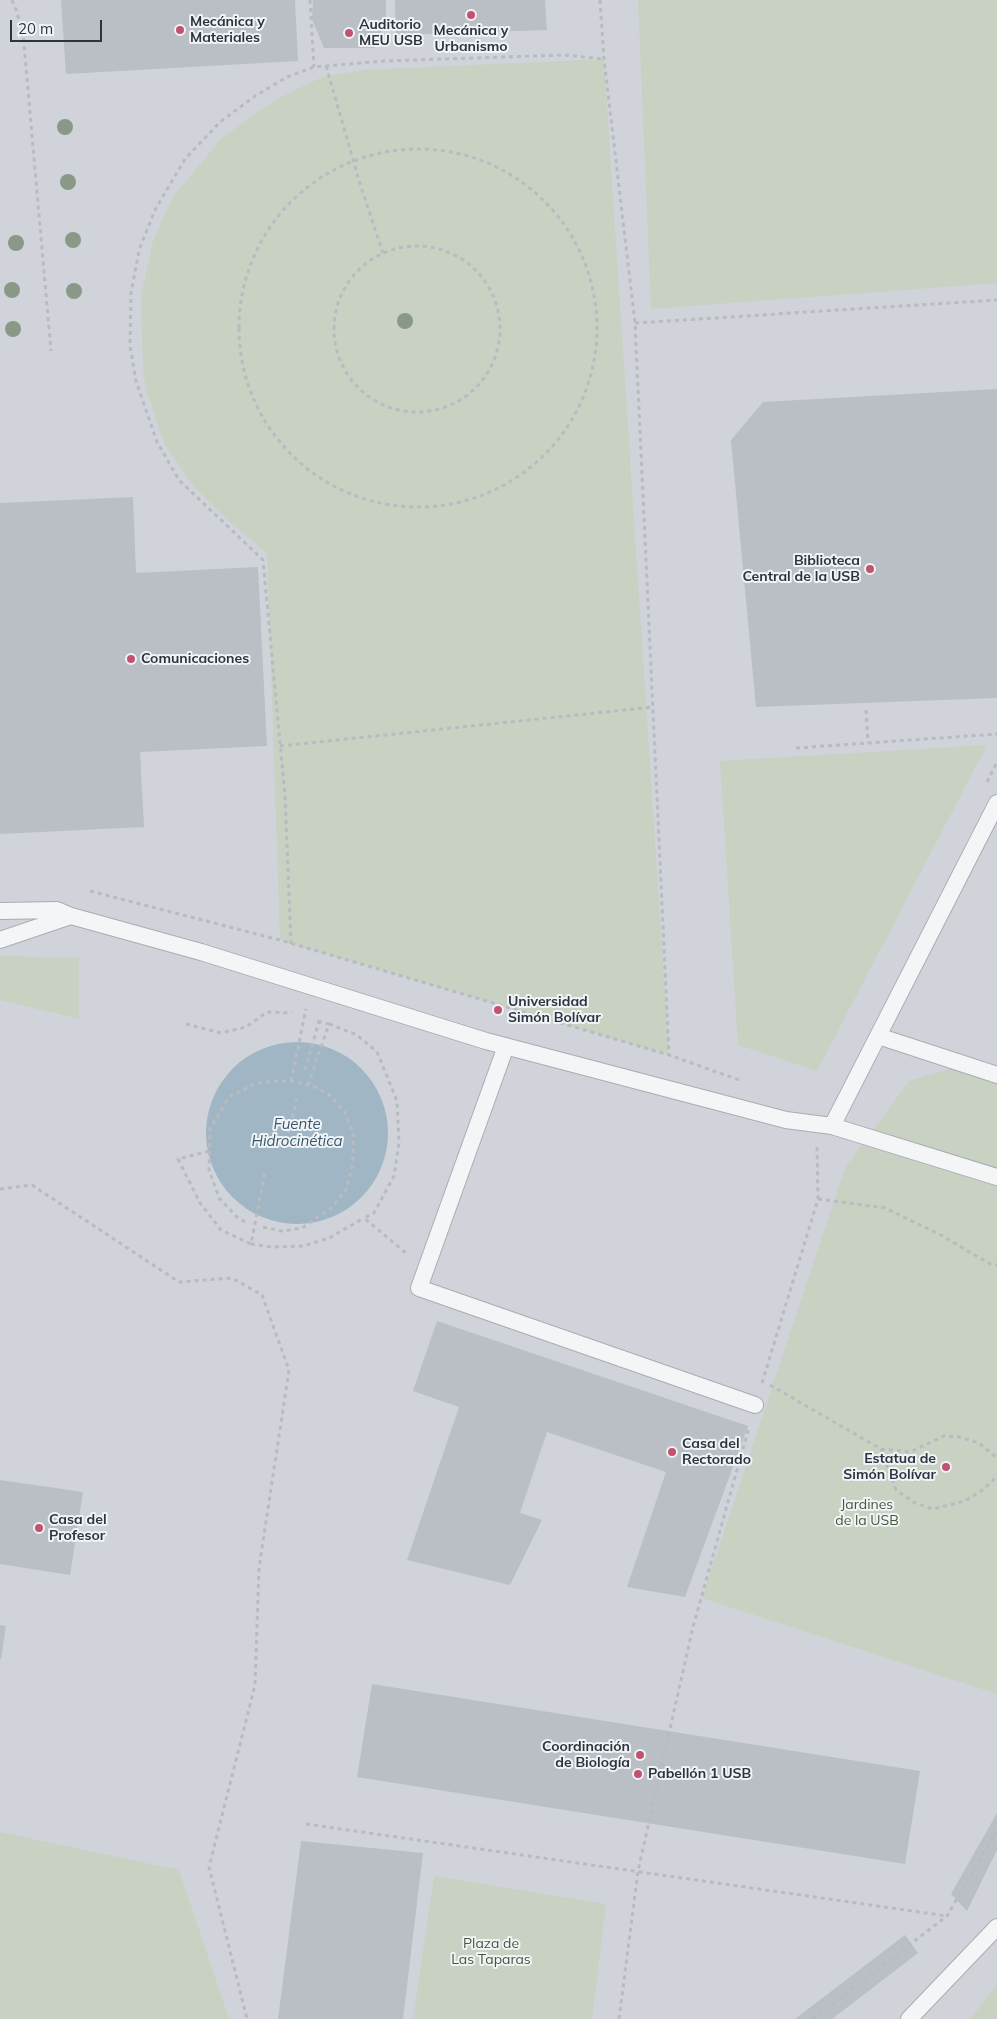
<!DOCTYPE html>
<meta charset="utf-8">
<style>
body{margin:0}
#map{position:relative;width:997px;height:2019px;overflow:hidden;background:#e1e5e8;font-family:Mulish,sans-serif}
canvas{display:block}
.scale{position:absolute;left:10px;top:20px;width:92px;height:22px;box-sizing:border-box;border:2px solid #2b353f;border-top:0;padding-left:6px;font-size:15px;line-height:18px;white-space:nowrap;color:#2b353f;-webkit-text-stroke:4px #f1f4f6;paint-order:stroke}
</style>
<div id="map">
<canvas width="997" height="2019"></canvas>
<div class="scale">20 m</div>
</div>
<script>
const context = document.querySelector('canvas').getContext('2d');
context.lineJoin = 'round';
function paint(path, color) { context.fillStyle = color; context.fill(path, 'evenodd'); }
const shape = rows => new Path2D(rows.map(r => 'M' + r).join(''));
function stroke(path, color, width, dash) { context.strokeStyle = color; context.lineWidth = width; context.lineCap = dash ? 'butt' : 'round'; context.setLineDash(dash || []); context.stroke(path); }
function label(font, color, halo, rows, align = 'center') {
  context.font = font + ' Mulish,sans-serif'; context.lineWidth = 4; context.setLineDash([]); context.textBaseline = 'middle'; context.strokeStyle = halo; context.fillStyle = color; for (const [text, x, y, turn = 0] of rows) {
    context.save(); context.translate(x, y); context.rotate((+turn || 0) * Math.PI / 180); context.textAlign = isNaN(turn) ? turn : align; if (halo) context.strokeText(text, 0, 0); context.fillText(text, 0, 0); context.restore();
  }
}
const built = shape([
 [0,0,997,0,997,2019,0,2019]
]);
const green = shape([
 [638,0,997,0,997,283,651,309],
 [604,59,669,1055,280,940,267,553,231,523,196,489,185,474,164,443,148,395,143,373,141,296,153,241,173,197,222,138,275,100,322,77,363,70],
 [987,745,817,1071,738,1045,720,761],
 [0,956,79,958,79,1019,0,1000],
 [973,1062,997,1070,997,1694,702,1598,845,1168,909,1081],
 [0,1832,179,1870,229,2019,0,2019],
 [434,1876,606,1904,592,2019,413,2019],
 [997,1985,997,2019,970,2019]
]);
const water = shape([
 '206 1133a91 91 0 1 1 182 0a91 91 0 1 1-182 0Z'
]);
const building = shape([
 [61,0,295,0,298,61,66,74],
 [313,0,386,0,386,19,375,48,324,48,312,19],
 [395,0,545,0,547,30,396,35],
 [997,389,997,698,756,707,731,440,763,402],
 [133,497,136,573,258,567,267,746,140,752,144,827,0,834,0,503],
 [437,1321,748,1426,685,1597,627,1587,666,1472,547,1432,520,1513,542,1520,510,1585,407,1560,459,1407,413,1391],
 [0,1480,83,1492,70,1575,0,1564],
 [0,1625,6,1626,1,1659,0,1659],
 [372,1684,920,1771,905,1864,357,1777],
 [997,1813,997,1850,967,1911,951,1894],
 [301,1841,423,1853,403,2019,278,2019],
 [905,1935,918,1953,832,2019,795,2019]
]);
const path = shape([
 [12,0,16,10,23,33,51,351],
 [310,0,314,67],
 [600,0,604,59,635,323,669,1055],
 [326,66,361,187,383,253],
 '239 328a179 179 0 1 1 358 0a179 179 0 1 1-358 0Z',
 '334 329a83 83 0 1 1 166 0a83 83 0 1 1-166 0Z',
 [635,323,997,300],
 [866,710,868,743],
 [280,746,653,707],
 [796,748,997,734],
 [987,782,997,762],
 [90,891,280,940,669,1055,742,1081],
 [291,944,285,796,263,560,179,480,157,442,136,381,130,346,131,293,139,250,155,210,185,159,220,122,255,96,287,77,314,67,384,61,565,55,604,59],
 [186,1024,221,1033,246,1027,267,1012,292,1013],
 [329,1024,357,1035,377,1052,397,1101,399,1143,394,1176,374,1213,364,1218,406,1253],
 [305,1070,319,1021],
 [291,1081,306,1009],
 [308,1085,329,1024,317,1021],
 [288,1133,297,1099],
 [209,1151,178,1159,200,1203,221,1230,251,1244,265,1172],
 [0,1189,32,1185,179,1282,232,1278,262,1295,289,1370,259,1568,255,1685,209,1867,247,2019],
 [818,1199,885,1208,939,1234,990,1264,997,1265],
 [245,1222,237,1217,219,1198,209,1170,210,1129,229,1097,254,1084,273,1081,291,1081,318,1088,331,1096,345,1112,354,1136,352,1168,346,1190,331,1208,302,1228,282,1231,262,1227],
 [251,1244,271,1247,303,1246,329,1238,364,1218],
 [762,1383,818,1199,817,1147],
 [770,1385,881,1449,910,1452,944,1436,960,1437,979,1443,997,1458],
 [881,1449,896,1490,915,1503,933,1509,965,1501,984,1489,997,1476],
 [306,1824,947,1916],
 [619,2019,638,1871,693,1627,749,1427],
 [813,2019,947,1916,997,1830]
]);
const service = shape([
 [0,911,57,910,71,916],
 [0,940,71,916,201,952,486,1041,786,1120,832,1126,997,1177],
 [878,1036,997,1075],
 [506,1046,419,1288,755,1405],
 [832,1126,997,803],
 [909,2019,997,1927]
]);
const trees = [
 [65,127],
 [68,182],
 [73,240],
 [16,243],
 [12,290],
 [74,291],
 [405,321],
 [13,329]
];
const markers = [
 [471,15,5,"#c15371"],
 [180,30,5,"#c15371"],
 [349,33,5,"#c15371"],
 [870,569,5,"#c15371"],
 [131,659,5,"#c15371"],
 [498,1010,5,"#c15371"],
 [672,1452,5,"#c15371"],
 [946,1467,5,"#c15371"],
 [39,1528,5,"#c15371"],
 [640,1755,5,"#c15371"],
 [638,1774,5,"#c15371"]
];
const poiNames = [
 ["Mecánica y",190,22],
 ["Materiales",190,38],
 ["Auditorio",359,25],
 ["MEU USB",359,41],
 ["Mecánica y",471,31,"center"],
 ["Urbanismo",471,47,"center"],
 ["Biblioteca",860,561,"right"],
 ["Central de la USB",860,577,"right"],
 ["Comunicaciones",141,659],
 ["Universidad",508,1002],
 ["Simón Bolívar",508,1018],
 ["Casa del",682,1444],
 ["Rectorado",682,1460],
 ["Estatua de",936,1459,"right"],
 ["Simón Bolívar",936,1475,"right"],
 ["Casa del",49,1520],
 ["Profesor",49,1536],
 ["Coordinación",630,1747,"right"],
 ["de Biología",630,1763,"right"],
 ["Pabellón 1 USB",648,1774]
];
const parkNames = [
 ["Jardines",867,1505],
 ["de la USB",867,1521],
 ["Plaza de",491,1944],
 ["Las Taparas",491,1960]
];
const waterNames = [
 ["Fuente",297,1124],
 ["Hidrocinética",297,1141]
];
paint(built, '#d0d4da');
paint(green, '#c9d1c3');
paint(water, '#a0b6c5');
paint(building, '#b9bfc5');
stroke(service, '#a7adb2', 18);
stroke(path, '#b8bbc0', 3, [4, 4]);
stroke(service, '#f4f5f7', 16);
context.fillStyle = '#8a9888';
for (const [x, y] of trees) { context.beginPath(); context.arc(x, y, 8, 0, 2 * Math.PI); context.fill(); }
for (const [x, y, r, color] of markers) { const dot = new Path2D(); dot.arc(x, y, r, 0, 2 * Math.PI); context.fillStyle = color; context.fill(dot); stroke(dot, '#f1f4f6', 2); }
label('bold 14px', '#2b353f', '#f1f4f6', poiNames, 'left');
label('14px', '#43593a', '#f1f4f6', parkNames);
label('italic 15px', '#39576e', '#f1f4f6', waterNames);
</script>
